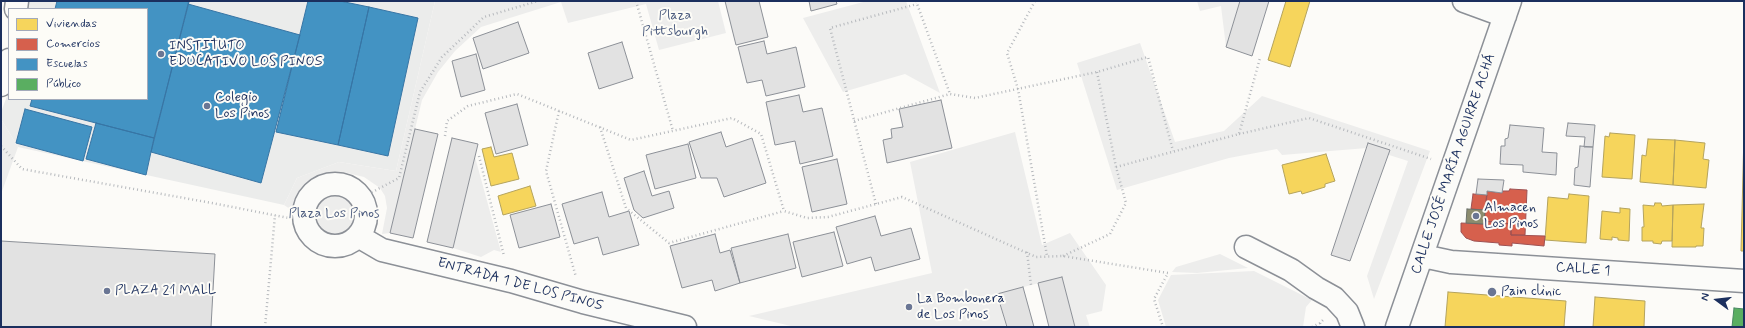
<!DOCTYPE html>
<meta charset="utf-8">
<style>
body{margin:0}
#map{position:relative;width:1745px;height:328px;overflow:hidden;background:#fcfbf8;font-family:Mynerve,sans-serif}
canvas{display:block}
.frame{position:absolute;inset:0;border:2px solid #1b2f5e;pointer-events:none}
.legend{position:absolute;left:8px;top:8px;width:140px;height:92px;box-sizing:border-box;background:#fdfcf7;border:1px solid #a3aaba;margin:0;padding:5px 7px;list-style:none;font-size:12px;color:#1b2f5e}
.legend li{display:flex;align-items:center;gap:8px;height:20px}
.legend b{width:20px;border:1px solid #a3aaba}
.north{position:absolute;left:1697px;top:280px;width:40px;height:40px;-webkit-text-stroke:3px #fdfcf7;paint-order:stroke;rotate:285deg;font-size:11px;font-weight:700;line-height:16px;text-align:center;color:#1b2f5e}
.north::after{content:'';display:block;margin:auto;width:14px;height:18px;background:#1b2f5e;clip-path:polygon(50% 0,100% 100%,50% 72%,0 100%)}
</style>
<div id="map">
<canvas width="1745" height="328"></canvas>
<div class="frame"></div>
<ul class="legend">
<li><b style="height:11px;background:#f6d55c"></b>Viviendas</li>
<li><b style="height:11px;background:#d6604d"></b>Comercios</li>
<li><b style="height:11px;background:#4393c3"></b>Escuelas</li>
<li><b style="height:11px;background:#5aae61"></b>Público</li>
</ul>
<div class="north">N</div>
</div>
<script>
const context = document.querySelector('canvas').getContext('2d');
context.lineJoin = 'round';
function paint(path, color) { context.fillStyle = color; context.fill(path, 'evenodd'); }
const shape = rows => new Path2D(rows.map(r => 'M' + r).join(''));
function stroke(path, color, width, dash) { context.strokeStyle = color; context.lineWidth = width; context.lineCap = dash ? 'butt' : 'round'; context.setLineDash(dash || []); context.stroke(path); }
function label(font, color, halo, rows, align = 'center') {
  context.font = font + ' Mynerve,sans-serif'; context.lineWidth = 4; context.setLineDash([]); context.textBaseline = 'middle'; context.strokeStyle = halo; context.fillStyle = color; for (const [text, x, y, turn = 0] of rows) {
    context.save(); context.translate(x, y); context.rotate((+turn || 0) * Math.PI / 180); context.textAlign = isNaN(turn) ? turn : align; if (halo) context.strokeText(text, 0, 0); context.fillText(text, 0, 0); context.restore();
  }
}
const built = shape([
 [29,1,435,1,396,171,339,162,297,178,284,205,18,147,1,119,1,112,9,91,9,99,147,99,147,9,28,9]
]);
const green = shape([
 [435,1,718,1,726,33,659,50,646,4,568,23,561,2,481,27,455,51,438,72,422,100,390,233,382,234,387,208,385,196,380,188,364,177,343,172,324,177,305,192,296,213,284,205,297,178,339,162,396,171],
 [867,1,906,1,940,93,905,74,843,92,803,18],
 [1197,1,1240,1,1226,47,1221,6,1200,11],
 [1140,43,1175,142,1224,131,1262,96,1430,151,1374,299,1367,276,1408,161,1367,148,1282,155,1277,149,1229,158,1117,190,1077,63],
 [1,119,18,147,1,194],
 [1015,132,1042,245,1070,233,1106,285,1102,311,1086,315,1090,327,1075,327,1062,277,997,294,1006,327,795,327,749,316,932,273,910,162],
 [475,157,501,252,494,250,481,257,453,248],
 '313 214a21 21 0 1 1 42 0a21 21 0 1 1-42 0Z',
 [1220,254,1248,268,1197,273,1172,272,1176,267],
 [1254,271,1312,300,1306,307,1303,327,1166,327,1158,300,1171,275]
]);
const homes = shape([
 [1286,1,1310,1,1290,67,1268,60,1286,1],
 [1610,133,1635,135,1632,179,1602,177,1605,136,1609,137,1610,133],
 [1744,133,1744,251,1741,251,1744,133],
 [1648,139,1675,140,1673,185,1640,182,1642,155,1646,156,1648,139],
 [1675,140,1705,143,1703,159,1709,160,1706,188,1673,185,1675,140],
 [491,147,494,157,512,153,519,179,491,186,482,149,491,147],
 [1326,154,1335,181,1325,184,1325,187,1302,194,1301,191,1289,194,1282,165,1326,154],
 [530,186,536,206,503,215,498,196,530,186],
 [1569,194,1589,196,1586,243,1545,240,1548,197,1568,199,1569,194],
 [1655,203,1661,203,1662,206,1673,205,1672,241,1662,241,1661,244,1653,243,1653,241,1642,241,1642,227,1644,227,1643,205,1654,206,1655,203],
 [1704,204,1701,228,1704,228,1703,246,1696,246,1696,247,1672,247,1673,205,1704,204],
 [1620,208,1630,209,1629,241,1618,240,1618,238,1612,237,1612,240,1600,239,1602,211,1620,213,1620,208],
 [1448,292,1566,301,1564,327,1445,327,1448,292],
 [1595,297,1645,301,1644,327,1593,327,1595,297]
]);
const shops = shape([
 [1510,189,1527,190,1525,235,1511,235,1511,224,1484,221,1487,191,1502,193,1503,191,1509,191,1510,189],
 [1473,194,1487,195,1485,210,1471,209,1473,194],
 [1484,221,1511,224,1511,235,1545,236,1544,246,1512,243,1512,246,1499,245,1499,243,1474,241,1466,238,1461,232,1461,223,1484,224,1484,221]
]);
const schools = shape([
 [57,1,184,1,189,2,154,138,30,106,32,99,147,99,147,9,55,9,57,1],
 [308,1,340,1,369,7,338,145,276,132,308,1],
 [188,4,300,35,261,183,151,152,188,4],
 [369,7,418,18,388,156,338,145,369,7],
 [25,109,92,127,83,161,16,143,25,109],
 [96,123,154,138,146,175,86,159,96,123]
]);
const public = shape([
 [1734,308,1744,309,1744,327,1732,327,1734,308]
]);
const industry = shape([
 [1467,209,1485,210,1484,224,1466,223,1467,209]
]);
const building = shape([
 [725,1,759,1,768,37,736,45,725,1],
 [809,1,836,1,837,4,811,11,809,1],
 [1240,1,1269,1,1252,56,1226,47,1240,1],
 [518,22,529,53,483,69,473,38,518,22],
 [764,41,767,54,796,47,805,87,766,96,762,80,747,83,738,47,764,41],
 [622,42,633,78,599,89,588,53,622,42],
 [476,54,485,90,461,97,452,61,476,54],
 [799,95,803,112,822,108,833,156,800,164,795,141,775,145,766,102,799,95],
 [941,100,952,148,887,163,883,140,892,138,891,129,903,127,899,109,941,100],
 [517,104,528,145,496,154,485,113,517,104],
 [1568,123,1595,125,1593,147,1584,147,1585,137,1566,136,1568,123],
 [1510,125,1544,128,1542,152,1557,153,1556,175,1523,172,1523,165,1500,164,1501,146,1505,146,1505,139,1508,138,1510,125],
 [415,129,438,134,413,238,390,233,415,129],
 [721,132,726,147,752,138,766,183,724,197,717,178,701,178,689,142,721,132],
 [452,138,478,144,453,248,427,242,452,138],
 [1368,143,1390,150,1350,261,1331,255,1368,143],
 [688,144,696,178,655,189,646,155,688,144],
 [1580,146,1593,147,1590,187,1574,185,1575,168,1578,167,1580,146],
 [837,159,847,204,812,212,802,167,837,159],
 [644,171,652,196,669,191,674,208,643,218,634,210,624,178,644,171],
 [1478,179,1504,180,1502,193,1487,191,1487,195,1476,194,1478,179],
 [602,192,609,217,629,211,639,245,603,255,598,237,574,244,562,204,602,192],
 [551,204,560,237,519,248,510,215,551,204],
 [875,216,881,236,911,228,920,259,875,271,871,257,847,264,836,227,875,216],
 [834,232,843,266,802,277,793,242,834,232],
 [715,234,720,253,730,250,740,283,715,291,712,280,682,288,670,246,715,234],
 [788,234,796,268,740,283,731,248,788,234],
 [1,241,215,254,211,327,1,327,1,241],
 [1062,277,1075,327,1049,327,1038,283,1062,277],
 [1023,287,1034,327,1007,327,997,294,1023,287]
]);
const path = shape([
 [636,1,673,131],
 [916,1,950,94],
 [1035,1,1007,53,1018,89,1047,256],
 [559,111,546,171,576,277],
 [854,121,950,94,975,98,1097,72,1148,57,1173,151],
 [600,127,626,208,669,243,784,211],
 [1239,134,1309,118,1431,159],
 [445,136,447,121,468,106,517,94,631,140,732,118,761,134,784,211,807,218,828,217,902,197,1036,257,1063,256,1168,273,1154,299,1163,327],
 [1,146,22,169,212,203,304,221],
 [479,156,504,256],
 [1116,167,1239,134,1260,58],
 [361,198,399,178,420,92,442,57,484,17,538,1],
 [876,204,830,28,917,4],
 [1027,252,1031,285],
 [1063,256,1110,234,1126,203,1116,167,1097,72],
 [1320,323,1321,327],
 [265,327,275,215],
 [1312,327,1320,323,1323,320]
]);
const minor = shape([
 [1464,1,1505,16],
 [16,9,17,1],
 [1,85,9,60],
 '304 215a31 31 0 1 1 62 0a31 31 0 1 1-62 0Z',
 [358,236,382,250,511,281,583,302,685,327],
 [1246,247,1291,270,1316,288,1334,298,1347,312,1353,327],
 [1423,256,1451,262,1744,281],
 [1397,327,1510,1]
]);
const markers = [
 [161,54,4,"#6a7694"],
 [207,106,4,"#6a7694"],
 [1476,216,4,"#6a7694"],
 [107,291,4,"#6a7694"],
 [1492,292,5,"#6a7694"],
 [909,307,4,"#6a7694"]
];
const parkNames = [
 ["Plaza",675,16],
 ["Pittsburgh",675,32],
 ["Plaza Los Pinos",334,214]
];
const poiNames = [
 ["INSTITUTO",169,46],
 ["EDUCATIVO LOS PINOS",169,62],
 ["Colegio",215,98],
 ["Los Pinos",215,114],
 ["Almacen",1484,208],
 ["Los Pinos",1484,224],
 ["PLAZA 21 MALL",115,291],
 ["Pain clinic",1501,292],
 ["La Bombonera",917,299],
 ["de Los Pinos",917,315]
];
const streetNames = [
 ["CALLE JOSÉ MARÍA AGUIRRE ACHÁ",1454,164,-71],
 ["CALLE 1",1583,270,4],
 ["ENTRADA 1 DE LOS PINOS",520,285,15]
];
paint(built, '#ebeceb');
paint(green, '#ededec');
paint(homes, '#f6d55c');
stroke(homes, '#b4a35d', 1);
paint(shops, '#d6604d');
stroke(shops, '#9e5152', 1);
paint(schools, '#4393c3');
stroke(schools, '#3775a5', 1);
paint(public, '#5aae61');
stroke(public, '#478860', 1);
paint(industry, '#8c8c6e');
stroke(industry, '#6a7069', 1);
paint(building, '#e2e2e2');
stroke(building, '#8c9097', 1);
stroke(minor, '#8c9097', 25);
stroke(path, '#b6b9bd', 2.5, [1, 3]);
stroke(minor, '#fbfbf9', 22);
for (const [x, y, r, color] of markers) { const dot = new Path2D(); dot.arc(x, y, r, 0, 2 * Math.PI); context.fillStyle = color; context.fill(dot); stroke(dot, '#fdfcf7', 1.5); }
label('14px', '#4c5c7f', '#fdfcf7', parkNames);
label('14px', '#1b2f5e', '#fdfcf7', poiNames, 'left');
label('14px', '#1b2f5e', '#fdfcf7', streetNames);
</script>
